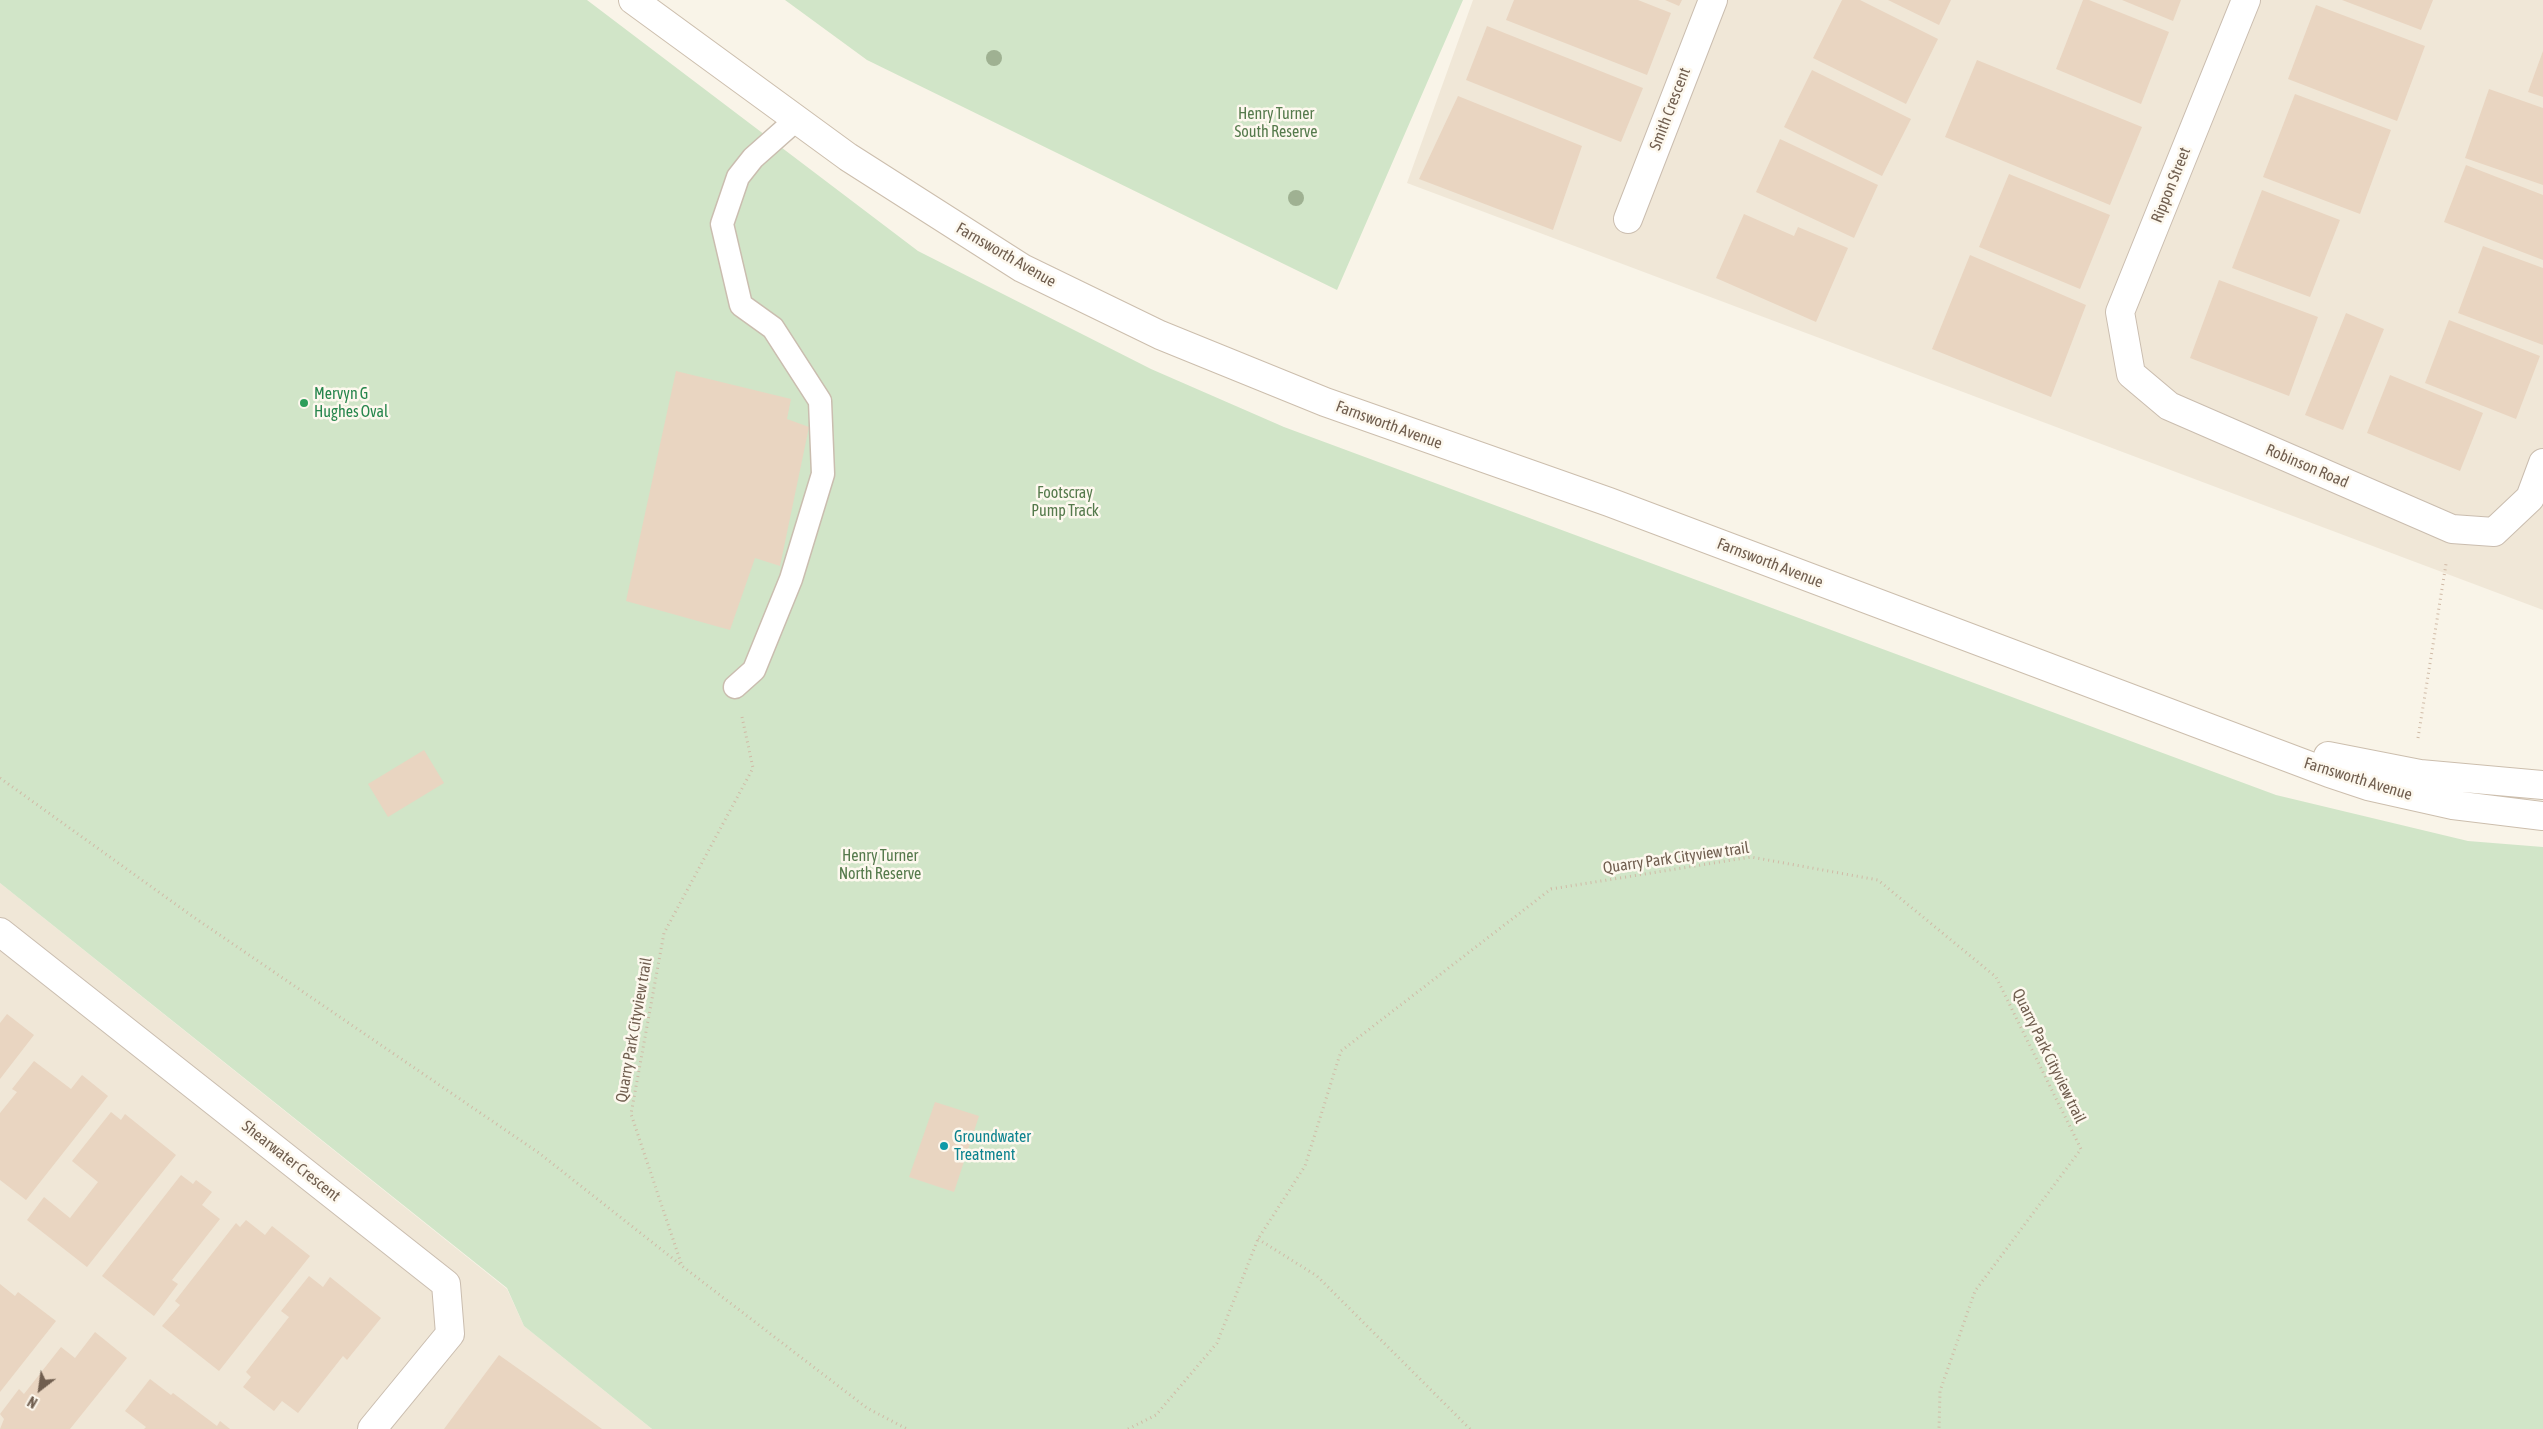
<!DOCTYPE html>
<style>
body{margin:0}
#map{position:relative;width:2543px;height:1429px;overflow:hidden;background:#f9f4e8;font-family:"Asap Condensed",sans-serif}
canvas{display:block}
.north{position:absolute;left:15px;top:1364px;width:50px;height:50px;-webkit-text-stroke:4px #fdf8ee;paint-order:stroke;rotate:210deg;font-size:14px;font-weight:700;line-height:20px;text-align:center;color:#705e4f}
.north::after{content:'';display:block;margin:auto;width:18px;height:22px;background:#705e4f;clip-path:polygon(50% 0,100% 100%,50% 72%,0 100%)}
</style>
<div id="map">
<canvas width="2543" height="1429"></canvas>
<div class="north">N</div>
</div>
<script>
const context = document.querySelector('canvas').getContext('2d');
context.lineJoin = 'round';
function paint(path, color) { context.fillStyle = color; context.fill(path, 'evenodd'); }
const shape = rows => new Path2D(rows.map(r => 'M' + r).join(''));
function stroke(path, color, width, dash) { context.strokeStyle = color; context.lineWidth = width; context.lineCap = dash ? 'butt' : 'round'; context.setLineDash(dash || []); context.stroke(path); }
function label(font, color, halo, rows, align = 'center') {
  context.font = font + ' "Asap Condensed",sans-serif'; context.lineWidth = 5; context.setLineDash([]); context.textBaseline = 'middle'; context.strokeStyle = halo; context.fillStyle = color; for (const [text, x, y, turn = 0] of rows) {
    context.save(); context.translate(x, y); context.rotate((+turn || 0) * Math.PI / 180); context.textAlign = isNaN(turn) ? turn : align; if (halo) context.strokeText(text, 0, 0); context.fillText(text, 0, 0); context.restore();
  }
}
const residential = shape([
 [1473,0,2543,0,2543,610,1407,183],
 [0,883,507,1289,524,1326,652,1429,0,1429]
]);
const green = shape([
 [0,0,587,0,918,251,1151,369,1284,427,2276,795,2468,841,2543,847,2543,1429,652,1429,524,1326,507,1288,0,883],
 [785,0,1463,0,1337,290,867,60]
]);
const building = shape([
 [1514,0,1638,0,1671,13,1647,75,1506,20],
 [1665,0,1682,0,1679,6],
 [1842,0,1860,0,1938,39,1906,104,1813,58],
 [1888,0,1951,0,1939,25],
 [2083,0,2089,0,2169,32,2141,104,2056,69],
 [2122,0,2181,0,2173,21],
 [2342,0,2433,0,2421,30],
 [2316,5,2425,46,2397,121,2288,79],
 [1487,26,1643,88,1621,142,1466,80],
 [2543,51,2543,97,2528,92],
 [1977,60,2142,127,2110,205,1945,137],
 [1812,70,1911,119,1882,176,1784,127],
 [2489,89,2543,108,2543,185,2465,158],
 [2295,94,2391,130,2360,214,2263,177],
 [1458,96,1582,146,1553,230,1419,179],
 [1780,139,1878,185,1854,238,1756,192],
 [2466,165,2543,195,2543,260,2444,222],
 [2009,174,2110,215,2080,289,1979,247],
 [2262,190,2340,220,2310,297,2232,268],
 [1744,214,1794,236,1798,227,1848,248,1816,322,1716,278],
 [2483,246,2543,268,2543,345,2458,313],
 [1970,255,2086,305,2051,397,1932,349],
 [2219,280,2318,317,2289,396,2190,358],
 [2346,313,2384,329,2343,430,2305,415],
 [2449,320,2540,356,2516,419,2425,383],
 [676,371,791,399,787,419,809,427,780,566,755,558,730,630,626,601],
 [2390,375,2483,413,2460,471,2367,433],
 [424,750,444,783,388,817,368,784],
 [7,1014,34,1035,0,1079,0,1023],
 [34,1061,71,1089,82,1075,108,1096,26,1200,0,1180,0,1113,17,1092,12,1089],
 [935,1102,979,1116,954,1192,909,1177],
 [111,1112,121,1120,125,1114,176,1155,87,1267,27,1220,44,1197,70,1218,98,1182,72,1161],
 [181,1175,193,1184,196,1180,212,1192,202,1205,220,1219,172,1280,178,1284,154,1316,102,1276],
 [246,1220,265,1235,272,1226,310,1256,219,1371,162,1326,180,1305,175,1301,236,1223,240,1227],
 [309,1276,323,1287,330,1277,381,1318,347,1360,343,1356,298,1413,282,1401,274,1411,243,1387,251,1377,246,1372,289,1317,281,1311],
 [0,1284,15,1296,18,1292,56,1321,0,1392],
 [95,1332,127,1358,70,1429,0,1429,4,1419,0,1414,19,1389,24,1394,61,1347,75,1358],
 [499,1355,540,1384,602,1429,444,1429],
 [150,1379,171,1395,173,1393,217,1426,220,1421,230,1429,144,1429,146,1427,125,1411]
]);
const path = shape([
 [742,717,753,768,664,933,631,1114,682,1266,867,1408,907,1429],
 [2418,738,2446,564],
 [0,778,192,916,539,1153,681,1265],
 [1258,1239,1317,1276,1470,1429],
 [1128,1429,1156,1415,1217,1343,1258,1239,1305,1166,1341,1051,1551,889,1751,857,1878,880,1996,977,2081,1149,1975,1291,1940,1391,1939,1429]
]);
const lane = shape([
 [735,687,754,670,791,579,823,474,820,401,773,328,741,305,722,224,738,177,753,158,797,119]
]);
const street = shape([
 [2246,0,2120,312,2131,374,2169,406,2452,529,2494,532,2530,498,2543,463],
 [1628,219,1713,0],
 [0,932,446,1284,450,1334,372,1429]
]);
const secondary = shape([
 [633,0,848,157,1022,268,1160,335,1325,402,1609,502,2329,773,2368,786,2453,805,2543,816],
 [2328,756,2420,774,2543,785]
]);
const trees = [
 [994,58],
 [1296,198]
];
const markers = [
 [304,403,5,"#2e9e5b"],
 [944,1146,5,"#0f9aa8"]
];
const streetNames = [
 ["Smith Crescent",1670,109,-69],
 ["Rippon Street",2171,185,-68],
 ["Farnsworth Avenue",1006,255,30],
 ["Farnsworth Avenue",1389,425,20],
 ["Robinson Road",2307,466,23],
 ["Farnsworth Avenue",1770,563,21],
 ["Farnsworth Avenue",2358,779,17],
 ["Quarry Park Cityview trail",1676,858,-8],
 ["Quarry Park Cityview trail",634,1030,-80],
 ["Quarry Park Cityview trail",2049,1056,64],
 ["Shearwater Crescent",291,1161,38]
];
const parkNames = [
 ["Henry Turner",1276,114],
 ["South Reserve",1276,132],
 ["Footscray",1065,493],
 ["Pump Track",1065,511],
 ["Henry Turner",880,856],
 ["North Reserve",880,874]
];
const leisureNames = [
 ["Mervyn G",314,394],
 ["Hughes Oval",314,412]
];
const cultureNames = [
 ["Groundwater",954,1137],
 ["Treatment",954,1155]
];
paint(residential, '#f0e7d7');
paint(green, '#d1e5c8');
paint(building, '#e9d5c1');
stroke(lane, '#cabdaf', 25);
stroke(street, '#cabdaf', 30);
stroke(secondary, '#ccbead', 30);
stroke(path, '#d0baa6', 3, [1, 4]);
stroke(lane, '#fff', 22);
stroke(street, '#fff', 28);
stroke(secondary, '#fff', 28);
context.fillStyle = '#9fb192';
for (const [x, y] of trees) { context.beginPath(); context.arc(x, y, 8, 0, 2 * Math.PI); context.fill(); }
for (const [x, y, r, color] of markers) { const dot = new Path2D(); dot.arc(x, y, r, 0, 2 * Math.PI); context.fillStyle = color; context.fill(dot); stroke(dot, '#fdf8ee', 2); }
label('16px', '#705e4f', '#fdf8ee', streetNames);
label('16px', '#557a4c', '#fdf8ee', parkNames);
label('16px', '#27864d', '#fdf8ee', leisureNames, 'left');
label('16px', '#0d838f', '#fdf8ee', cultureNames, 'left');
</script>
